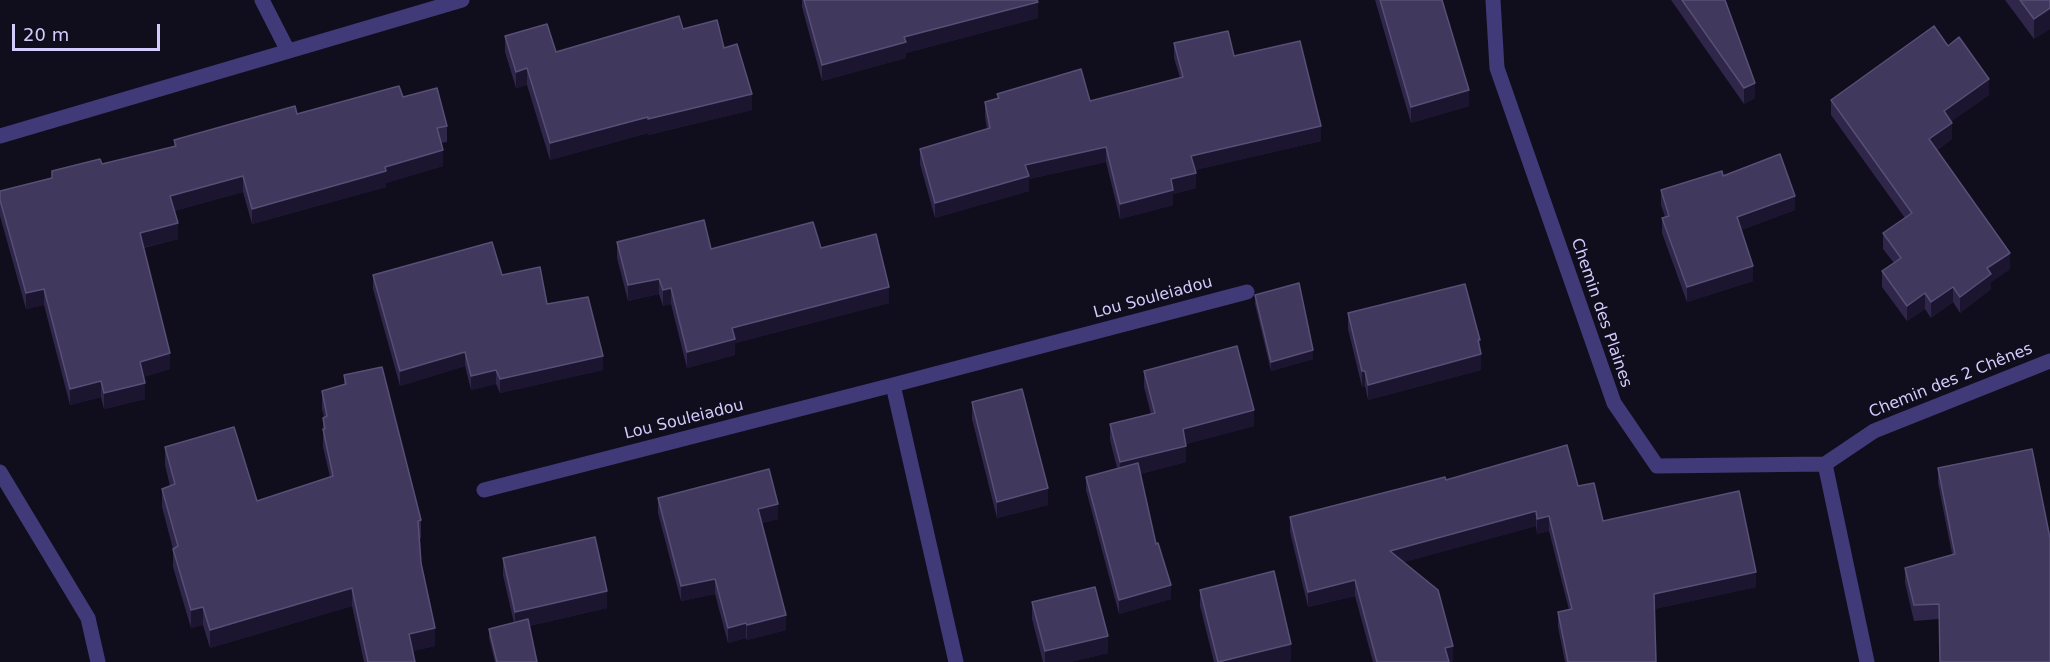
<!DOCTYPE html>
<meta charset="utf-8">
<style>
body{margin:0}
#map{position:relative;width:2050px;height:662px;overflow:hidden;background:#100d1c;font-family:"DejaVu Sans",sans-serif}
canvas{display:block}
.scale{position:absolute;left:12px;top:24px;width:148px;height:27px;box-sizing:border-box;border:3px solid #d4cbfc;border-top:0;padding-left:8px;font-size:18px;line-height:21px;white-space:nowrap;color:#d4cbfc;-webkit-text-stroke:4px #100d1c;paint-order:stroke}
</style>
<div id="map">
<canvas width="2050" height="662"></canvas>
<div class="scale">20 m</div>
</div>
<script>
const context = document.querySelector('canvas').getContext('2d');
context.lineJoin = 'round';
const shape = rows => new Path2D(rows.map(r => 'M' + r).join(''));
function stroke(path, color, width, dash) { context.strokeStyle = color; context.lineWidth = width; context.lineCap = dash ? 'butt' : 'round'; context.setLineDash(dash || []); context.stroke(path); }
function paint(path, color) { context.fillStyle = color; context.fill(path, 'evenodd'); }
function label(font, color, halo, rows, align = 'center') {
  context.font = font + ' "DejaVu Sans",sans-serif'; context.lineWidth = 4.5; context.setLineDash([]); context.textBaseline = 'middle'; context.strokeStyle = halo; context.fillStyle = color; for (const [text, x, y, turn = 0] of rows) {
    context.save(); context.translate(x, y); context.rotate((+turn || 0) * Math.PI / 180); context.textAlign = isNaN(turn) ? turn : align; if (halo) context.strokeText(text, 0, 0); context.fillText(text, 0, 0); context.restore();
  }
}
const minor = shape([
 [262,0,288,51],
 [1493,0,1497,68,1614,403,1657,466,1825,464],
 [0,136,462,0],
 [893,385,956,662],
 [1825,464,1874,431,2050,361],
 [1825,464,1867,662],
 [0,472,88,618,98,662],
 [484,490,893,385,1247,292]
]);
const wall = shape([
 [802,0,1037,0,1038,18,906,53,906,58,822,81,802,7],
 [1375,0,1442,0,1469,106,1411,123],
 [1671,0,1725,0,1755,98,1744,104],
 [2005,0,2050,0,2050,29,2034,39],
 [683,29,724,48,752,110,648,135,648,133,550,160,527,85,516,88,505,52,505,36,556,52],
 [1174,43,1234,56,1321,141,1195,170,1196,188,1173,194,1173,205,1120,219,1106,162,1029,179,1029,191,935,218,920,164,920,149,987,129,985,117,985,102,997,99,997,94,1090,101,1180,78,1174,58],
 [1948,46,1989,95,1951,121,1952,139,1937,150,2010,269,1991,282,1991,289,1960,313,1953,302,1931,318,1925,309,1907,321,1882,287,1882,271,1894,263,1883,249,1883,233,1905,218,1831,115,1831,100],
 [403,97,447,126,447,142,441,143,443,166,386,183,386,187,252,224,243,192,174,211,178,239,143,248,170,369,143,377,145,399,104,409,101,397,70,405,44,305,26,309,0,216,0,191,102,164,174,147,174,140,297,114],
 [1723,176,1795,210,1741,230,1753,281,1687,302,1662,233,1662,218,1665,217,1661,205,1661,190],
 [617,242,711,249,821,248,889,303,735,343,735,355,687,368,671,304,663,306,659,294,628,301,617,258],
 [373,275,502,275,547,304,603,370,500,393,496,384,471,390,465,366,400,386,373,289],
 [1255,295,1313,359,1271,371,1255,304],
 [1348,313,1480,349,1481,370,1368,400,1365,386,1362,387,1348,329],
 [1144,371,1254,426,1186,444,1186,462,1140,474,1156,544,1171,599,1119,614,1086,490,1086,477,1117,468,1110,440,1110,424,1151,414,1144,387],
 [344,375,421,520,421,538,420,539,421,563,435,646,413,651,415,662,364,662,352,606,210,648,203,625,191,628,173,567,173,549,162,507,162,489,170,486,165,465,165,447,257,501,330,477,323,447,323,418,324,417,322,409,322,391,344,385],
 [972,402,1048,505,997,518,972,419],
 [2032,449,1939,619,1914,621,1905,583,1905,568,1952,554,1938,483,1938,468],
 [1446,480,1578,486,1603,521,1756,587,1654,609,1656,662,1565,662,1558,627,1558,612,1569,610,1549,531,1537,534,1536,526,1404,562,1453,662,1373,662,1355,596,1308,607,1290,532,1290,517],
 [658,498,778,519,762,523,786,630,747,640,746,638,728,643,715,594,681,601,658,513],
 [503,558,607,608,529,626,537,662,495,662,489,638,489,629,514,623,503,575],
 [1200,590,1291,661,1286,662,1214,662,1200,606],
 [1032,602,1108,653,1070,662,1043,662,1032,619]
]);
const shadedWall = shape([
 [1038,2,1038,18,906,53,906,58,822,81,822,65,904,37],
 [2050,8,2050,29,2034,39,2034,19],
 [527,68,527,85,516,88,516,72],
 [1989,79,1989,95,1944,127,1944,111],
 [1755,83,1755,98,1744,104,1744,88],
 [1469,90,1469,106,1411,123,1411,107],
 [752,94,752,110,648,135,648,119],
 [648,117,648,133,550,160,550,143],
 [1952,123,1952,139,1929,155,1929,139],
 [1321,126,1321,141,1191,171,1191,156],
 [1106,147,1106,162,1029,179,1029,191,935,218,935,203,1025,165],
 [443,150,443,166,386,183,386,187,252,224,252,209],
 [1196,173,1196,188,1173,194,1173,205,1120,219,1120,204,1171,179],
 [243,176,243,192,170,212,170,196],
 [1795,196,1795,210,1737,232,1737,217],
 [178,223,178,239,140,248,140,233],
 [2010,253,2010,269,1991,282,1991,289,1960,313,1960,297,1987,268],
 [1753,266,1753,281,1687,302,1687,287],
 [659,279,659,294,628,301,628,285],
 [889,287,889,303,735,343,735,355,687,368,687,352,732,328],
 [1953,287,1953,302,1931,318,1931,302],
 [671,288,671,304,663,306,663,290],
 [44,289,44,305,26,309,26,293],
 [1925,293,1925,309,1907,321,1907,306],
 [1480,340,1481,370,1368,400,1368,385],
 [1313,350,1313,359,1271,371,1271,362],
 [465,352,465,366,400,386,400,371],
 [170,353,170,369,140,378,140,362],
 [603,356,603,370,500,393,500,379],
 [496,370,496,384,471,390,471,376],
 [1362,371,1365,371,1365,386,1362,387],
 [101,381,101,397,70,405,70,389],
 [145,383,145,399,104,409,104,393],
 [1254,410,1254,426,1183,445,1183,429],
 [1186,446,1186,462,1120,479,1120,462],
 [1048,488,1048,505,997,518,997,502],
 [778,504,778,519,758,524,758,509],
 [1536,511,1536,526,1390,566,1390,551],
 [1549,516,1549,531,1537,534,1537,519],
 [1756,572,1756,587,1654,609,1654,594],
 [715,579,715,594,681,601,681,586],
 [1355,580,1355,596,1308,607,1308,592],
 [1171,585,1171,599,1119,614,1119,600],
 [352,588,352,606,210,648,210,630],
 [607,591,607,608,515,629,515,612],
 [203,607,203,625,191,628,191,610],
 [786,615,786,630,747,640,747,625],
 [746,623,746,638,728,643,728,628],
 [435,628,435,646,409,652,409,634],
 [1108,636,1108,653,1070,662,1045,662,1045,651],
 [1291,644,1291,661,1286,662,1221,662],
 [1453,646,1453,662,1445,662,1445,648]
]);
const building = shape([
 [804,0,1037,0,1038,2,904,37,906,42,822,65,804,0],
 [1380,0,1442,0,1469,90,1411,107,1380,0],
 [1682,0,1725,0,1755,83,1744,88,1682,0],
 [2020,0,2050,0,2050,8,2034,19,2020,0],
 [679,16,683,29,717,20,724,48,737,44,752,94,648,119,648,117,550,143,527,68,516,72,505,36,547,24,556,52,679,16],
 [1934,26,1948,46,1959,37,1989,79,1944,111,1952,123,1929,139,2010,253,1987,268,1991,274,1960,297,1953,287,1931,302,1925,293,1907,306,1882,271,1901,258,1883,233,1912,213,1831,100,1934,26],
 [1228,31,1234,56,1300,41,1321,126,1191,156,1196,173,1171,179,1173,190,1120,204,1106,147,1025,165,1029,176,935,203,920,149,990,128,985,102,999,98,997,94,1081,69,1090,101,1183,77,1174,43,1228,31],
 [399,86,403,97,437,88,447,126,437,128,443,150,385,167,386,171,252,209,243,176,170,196,178,223,140,233,170,353,140,362,145,383,104,393,101,381,70,389,44,289,26,293,0,200,0,191,52,178,52,171,100,159,102,164,176,146,174,140,295,106,297,114,399,86],
 [1780,154,1795,196,1737,217,1753,266,1687,287,1662,218,1669,216,1661,190,1722,171,1723,176,1780,154],
 [704,220,711,249,813,222,821,248,876,234,889,287,732,328,735,339,687,352,671,288,663,290,659,279,628,285,617,242,704,220],
 [492,242,502,275,540,267,547,304,588,297,603,356,500,379,496,370,471,376,465,352,400,371,373,275,492,242],
 [1299,283,1313,350,1271,362,1255,295,1299,283],
 [1465,284,1480,340,1478,340,1481,354,1368,385,1365,371,1362,371,1348,313,1465,284],
 [1237,346,1254,410,1183,429,1186,446,1120,462,1110,424,1155,413,1144,371,1237,346],
 [382,367,421,520,418,521,421,563,435,628,409,634,415,662,368,662,352,588,210,630,203,607,191,610,173,549,178,546,162,489,175,484,165,447,234,427,257,501,333,476,323,429,325,429,323,418,327,416,322,391,346,384,344,375,382,367],
 [1022,389,1048,488,997,502,972,402,1022,389],
 [1567,445,1578,486,1594,483,1603,521,1739,491,1756,572,1654,594,1656,662,1568,662,1558,612,1572,609,1549,516,1537,519,1536,511,1390,551,1438,590,1453,646,1445,648,1449,662,1377,662,1355,580,1308,592,1290,517,1445,477,1446,480,1567,445],
 [2032,449,2050,538,2050,662,1940,662,1939,604,1914,605,1905,568,1955,554,1938,468,2032,449],
 [1138,463,1156,544,1158,543,1171,585,1119,600,1086,477,1138,463],
 [769,469,778,504,758,509,786,615,747,625,746,623,728,628,715,579,681,586,658,498,769,469],
 [595,537,607,591,515,612,503,558,595,537],
 [1274,571,1291,644,1218,662,1200,590,1274,571],
 [1095,587,1108,636,1045,651,1032,602,1095,587],
 [528,619,537,662,497,662,489,629,528,619]
]);
const streetNames = [
 ["Lou Souleiadou",1153,298,-15],
 ["Chemin des Plaines",1601,313,71],
 ["Chemin des 2 Chênes",1951,381,-22],
 ["Lou Souleiadou",684,420,-14]
];
stroke(minor, '#413a79', 15);
paint(wall, '#2f2649');
paint(shadedWall, '#1b152f');
paint(building, '#41385d');
stroke(building, '#584f76', 1.5);
label('16px', '#d4cbfc', '#100d1c', streetNames);
</script>
